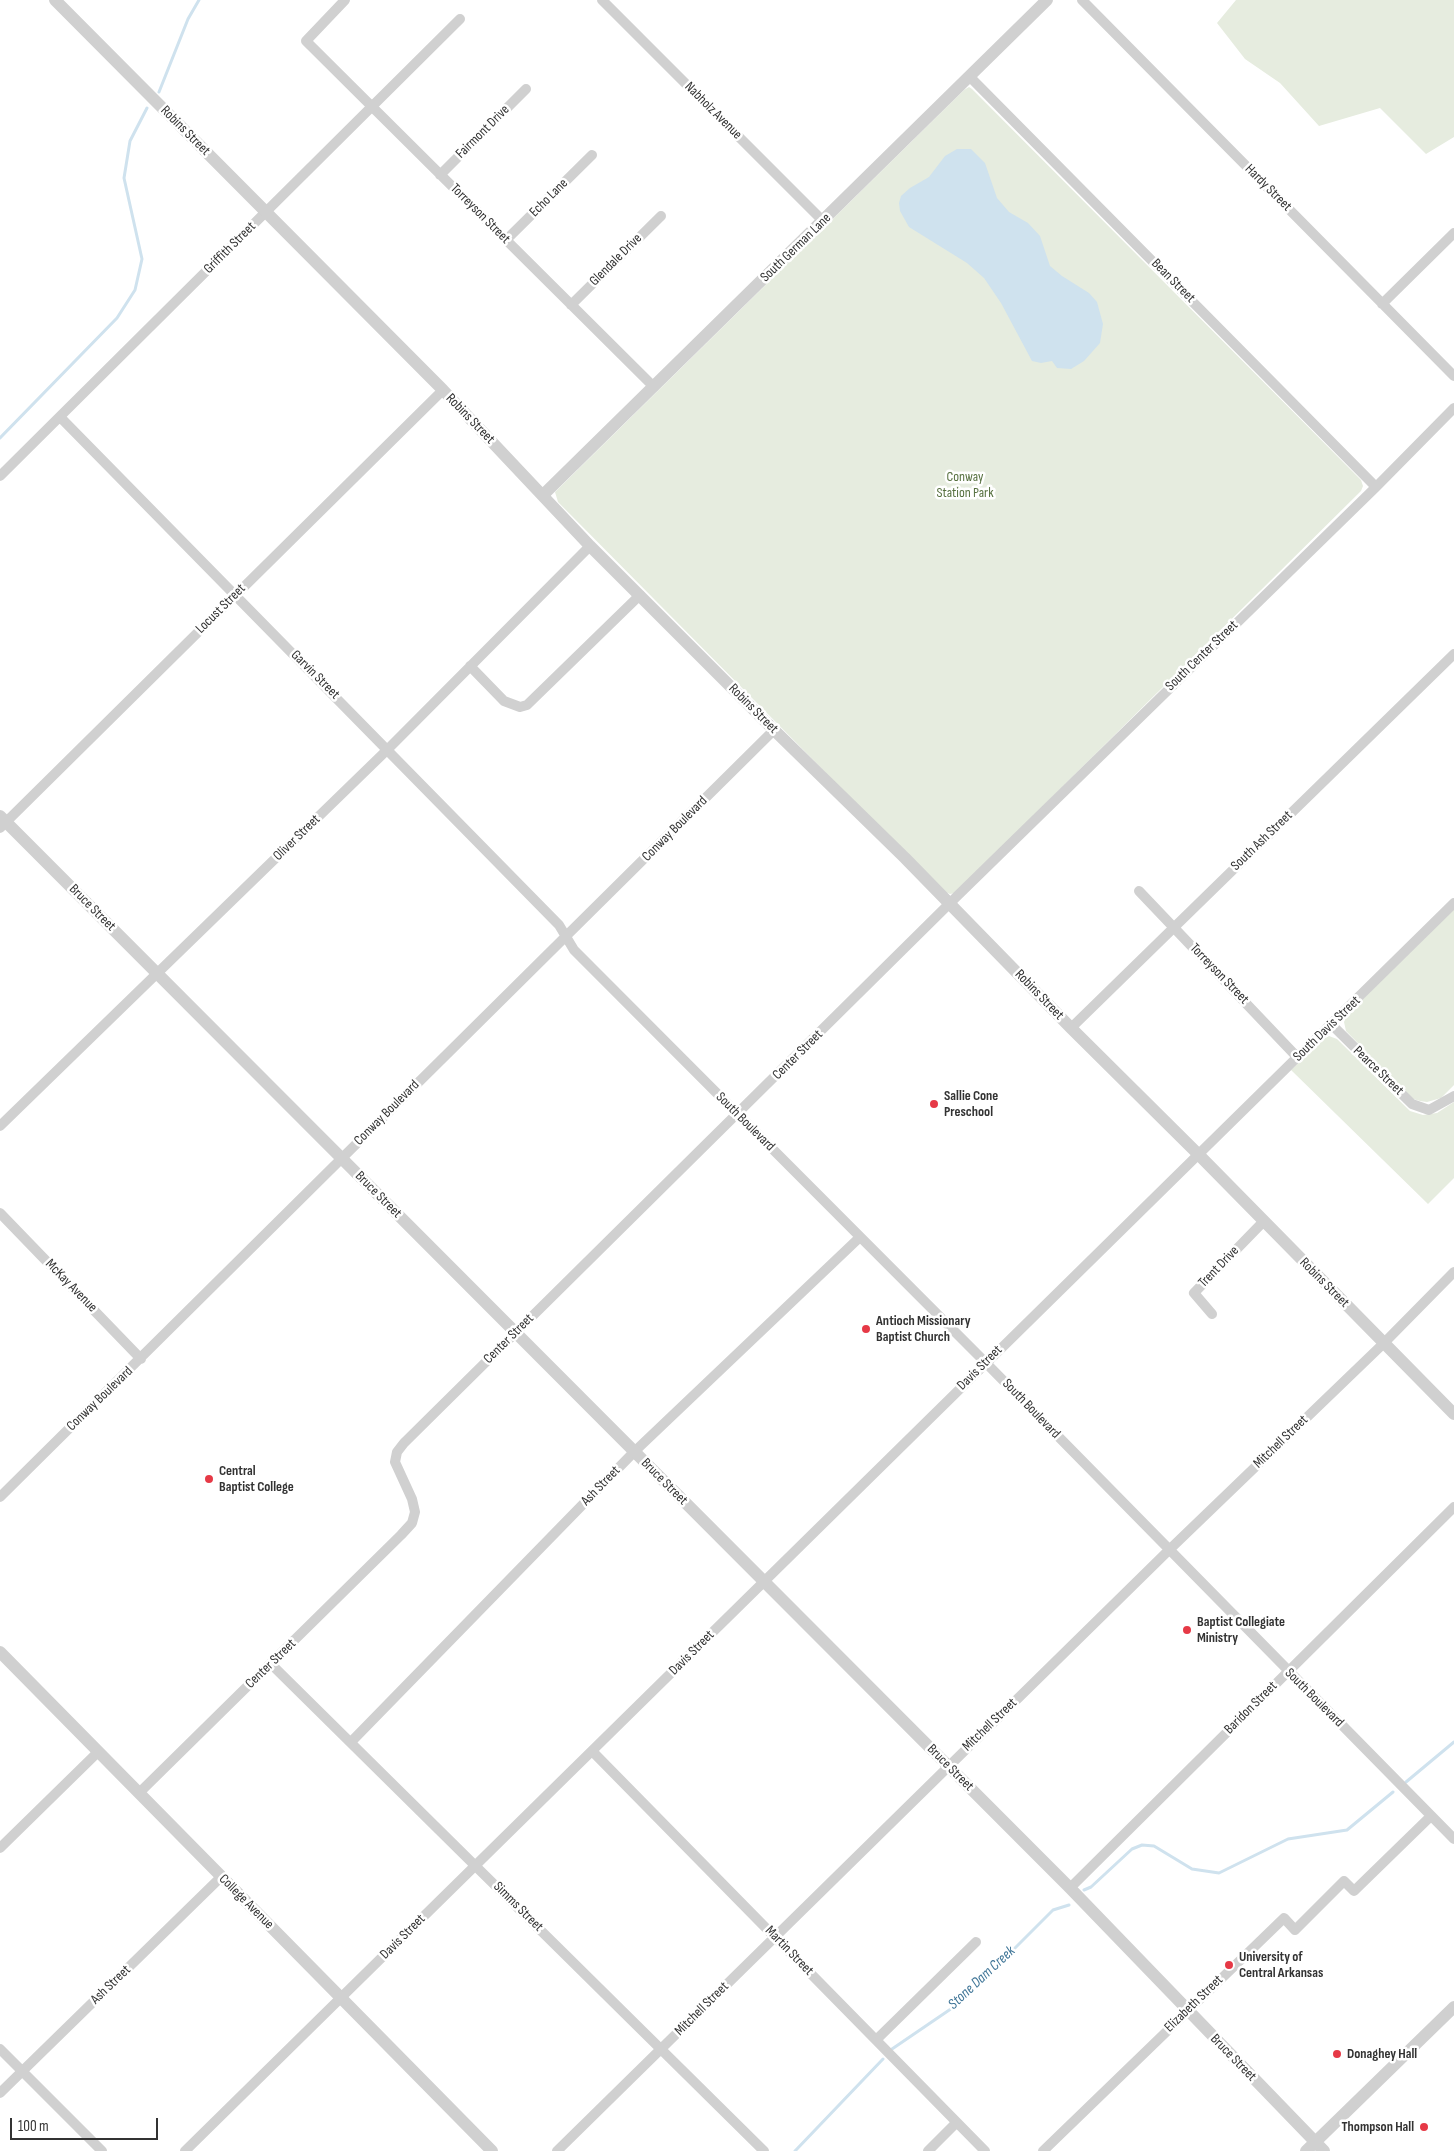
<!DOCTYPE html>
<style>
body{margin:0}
#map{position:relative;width:1454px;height:2151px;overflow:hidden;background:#fff;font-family:"Sofia Sans Condensed",sans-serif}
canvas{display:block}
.scale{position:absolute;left:10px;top:2118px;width:148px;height:22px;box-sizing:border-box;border:2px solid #333;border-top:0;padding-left:6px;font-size:15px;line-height:18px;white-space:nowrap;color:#333;-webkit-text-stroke:4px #fff;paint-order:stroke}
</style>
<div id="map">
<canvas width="1454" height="2151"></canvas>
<div class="scale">100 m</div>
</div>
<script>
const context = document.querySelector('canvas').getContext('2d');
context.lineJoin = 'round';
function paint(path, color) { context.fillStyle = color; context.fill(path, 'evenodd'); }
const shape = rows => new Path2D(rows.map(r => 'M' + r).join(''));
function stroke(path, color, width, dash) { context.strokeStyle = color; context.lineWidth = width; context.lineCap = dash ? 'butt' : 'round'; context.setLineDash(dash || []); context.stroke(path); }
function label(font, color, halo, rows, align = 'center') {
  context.font = font + ' "Sofia Sans Condensed",sans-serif'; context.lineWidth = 5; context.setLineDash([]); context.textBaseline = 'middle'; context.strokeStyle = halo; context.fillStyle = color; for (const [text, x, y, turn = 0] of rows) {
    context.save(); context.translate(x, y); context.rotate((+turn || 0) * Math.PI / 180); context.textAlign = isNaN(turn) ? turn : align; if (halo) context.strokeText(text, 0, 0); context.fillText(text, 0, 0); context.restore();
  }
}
const green = shape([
 [1236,0,1454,0,1454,137,1426,154,1380,108,1319,126,1280,83,1245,59,1217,23],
 [969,87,972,89,1361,480,1363,486,1361,491,955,893,950,894,943,891,558,502,555,492,964,90],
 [1454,909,1454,1085,1441,1098,1427,1102,1420,1101,1413,1099,1346,1031,1344,1022,1347,1015],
 [1329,1036,1337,1039,1410,1111,1423,1115,1437,1113,1454,1102,1454,1178,1428,1204,1291,1070,1325,1038]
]);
const water = shape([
 [957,149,971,149,985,163,997,198,1009,212,1028,223,1040,236,1050,266,1062,276,1089,293,1097,302,1103,324,1100,343,1084,361,1071,369,1057,368,1052,361,1041,363,1032,361,1001,303,984,278,967,263,909,227,900,211,899,203,901,196,910,188,929,177,945,156]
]);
const stream = shape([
 [159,92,188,19,199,0],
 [0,438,117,318,135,290,142,259,124,178,130,141,147,108],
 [1406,1782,1454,1742],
 [1084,1890,1091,1887,1132,1849,1142,1845,1154,1846,1192,1869,1219,1873,1288,1839,1347,1830,1393,1792],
 [892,2049,961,2002,1053,1910,1069,1905],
 [795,2151,883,2059]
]);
const minor = shape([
 [345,0,306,41,654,387],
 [602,0,824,222],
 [1082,0,1454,376],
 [969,76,1376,487],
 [440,175,526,89],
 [506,240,592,155],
 [1382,304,1454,233],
 [571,305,661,216],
 [61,418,559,925,574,950,986,1363,1454,1839],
 [0,476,460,19],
 [470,666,504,701,520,707,527,705,640,595],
 [0,828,443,390],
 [1139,891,1298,1058],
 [1332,1025,1412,1104,1429,1110,1454,1096],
 [1071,1028,1454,654],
 [0,1126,388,749,590,546],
 [0,1213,141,1359],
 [1212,1314,1194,1293,1263,1222],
 [0,1497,774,730],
 [271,1664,764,2151],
 [351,1742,634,1452,859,1238],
 [593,1752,985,2151],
 [139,1793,401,1535,412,1523,415,1512,412,1499,395,1462,397,1452,404,1443,950,903,1376,487,1454,408],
 [0,1848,98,1752],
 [1070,1888,1454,1507],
 [876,2040,976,1942],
 [0,2049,102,2151],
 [0,2093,221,1877],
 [185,2151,1454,903],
 [557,2151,1169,1550,1384,1343,1454,1272],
 [928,2151,956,2123],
 [1043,2151,1284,1918,1295,1930,1344,1881,1354,1891,1431,1816]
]);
const tertiary = shape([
 [55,0,443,390,590,546,774,730,905,858,1071,1028,1198,1154,1454,1414],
 [543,495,1047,0],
 [0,816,1070,1888,1324,2151],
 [0,1652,492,2151],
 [1306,2151,1454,2007]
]);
const markers = [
 [934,1104,5,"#e63946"],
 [866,1329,5,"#e63946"],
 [209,1479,5,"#e63946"],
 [1187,1630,5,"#e63946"],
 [1229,1965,5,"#e63946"],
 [1337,2054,5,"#e63946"],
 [1424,2127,5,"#e63946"]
];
const streetNames = [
 ["Nabholz Avenue",713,111,45],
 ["Robins Street",185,131,45],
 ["Fairmont Drive",483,132,-45],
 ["Hardy Street",1268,188,45],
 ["Echo Lane",549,198,-45],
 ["Torreyson Street",480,214,45],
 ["Griffith Street",230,248,-45],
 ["South German Lane",796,248,-44],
 ["Glendale Drive",616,260,-45],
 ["Bean Street",1173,281,45],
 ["Robins Street",470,419,46],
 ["Locust Street",221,609,-45],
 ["South Center Street",1202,656,-44],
 ["Garvin Street",315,675,45],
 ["Robins Street",753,709,45],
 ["Conway Boulevard",675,829,-45],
 ["Oliver Street",297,838,-44],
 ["South Ash Street",1262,841,-44],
 ["Bruce Street",92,908,45],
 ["Torreyson Street",1219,974,46],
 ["Robins Street",1039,995,46],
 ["South Davis Street",1327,1029,-44],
 ["Center Street",798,1055,-45],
 ["Pearce Street",1378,1071,44],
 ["Conway Boulevard",387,1113,-45],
 ["South Boulevard",745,1122,45],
 ["Bruce Street",378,1195,45],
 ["Trent Drive",1219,1267,-46],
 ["Robins Street",1324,1283,45],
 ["McKay Avenue",71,1286,46],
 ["Center Street",509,1339,-45],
 ["Davis Street",980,1368,-45],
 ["Conway Boulevard",100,1399,-44],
 ["South Boulevard",1031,1409,46],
 ["Mitchell Street",1281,1442,-44],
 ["Bruce Street",664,1482,45],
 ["Ash Street",601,1486,-46],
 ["Davis Street",692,1653,-45],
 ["Center Street",271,1664,-44],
 ["South Boulevard",1314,1698,45],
 ["Baridon Street",1251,1708,-45],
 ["Mitchell Street",990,1725,-44],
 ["Bruce Street",950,1768,45],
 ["College Avenue",246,1902,45],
 ["Simms Street",518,1907,45],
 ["Davis Street",403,1937,-45],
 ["Martin Street",789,1951,46],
 ["Ash Street",111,1985,-44],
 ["Elizabeth Street",1194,2004,-44],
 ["Mitchell Street",702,2009,-45],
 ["Bruce Street",1233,2058,46]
];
const parkNames = [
 ["Conway",965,477],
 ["Station Park",965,493]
];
const poiNames = [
 ["Sallie Cone",944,1096],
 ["Preschool",944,1112],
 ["Antioch Missionary",876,1321],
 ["Baptist Church",876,1337],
 ["Central",219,1471],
 ["Baptist College",219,1487],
 ["Baptist Collegiate",1197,1622],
 ["Ministry",1197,1638],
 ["University of",1239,1957],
 ["Central Arkansas",1239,1973],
 ["Donaghey Hall",1347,2054],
 ["Thompson Hall",1414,2127,"right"]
];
const waterNames = [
 ["Stone Dam Creek",982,1978,-43]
];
paint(green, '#e6ecdf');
paint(water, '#cfe2ee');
stroke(stream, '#cfe2ee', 3);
stroke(minor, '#d0d0d0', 10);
stroke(tertiary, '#d0d0d0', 12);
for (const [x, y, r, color] of markers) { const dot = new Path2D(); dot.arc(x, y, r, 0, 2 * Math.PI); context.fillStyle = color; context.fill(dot); stroke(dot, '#fff', 2); }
label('14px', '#333', '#fff', streetNames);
label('14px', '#56703f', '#fff', parkNames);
label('bold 14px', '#333', '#fff', poiNames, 'left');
label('italic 15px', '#3f7597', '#fff', waterNames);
</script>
